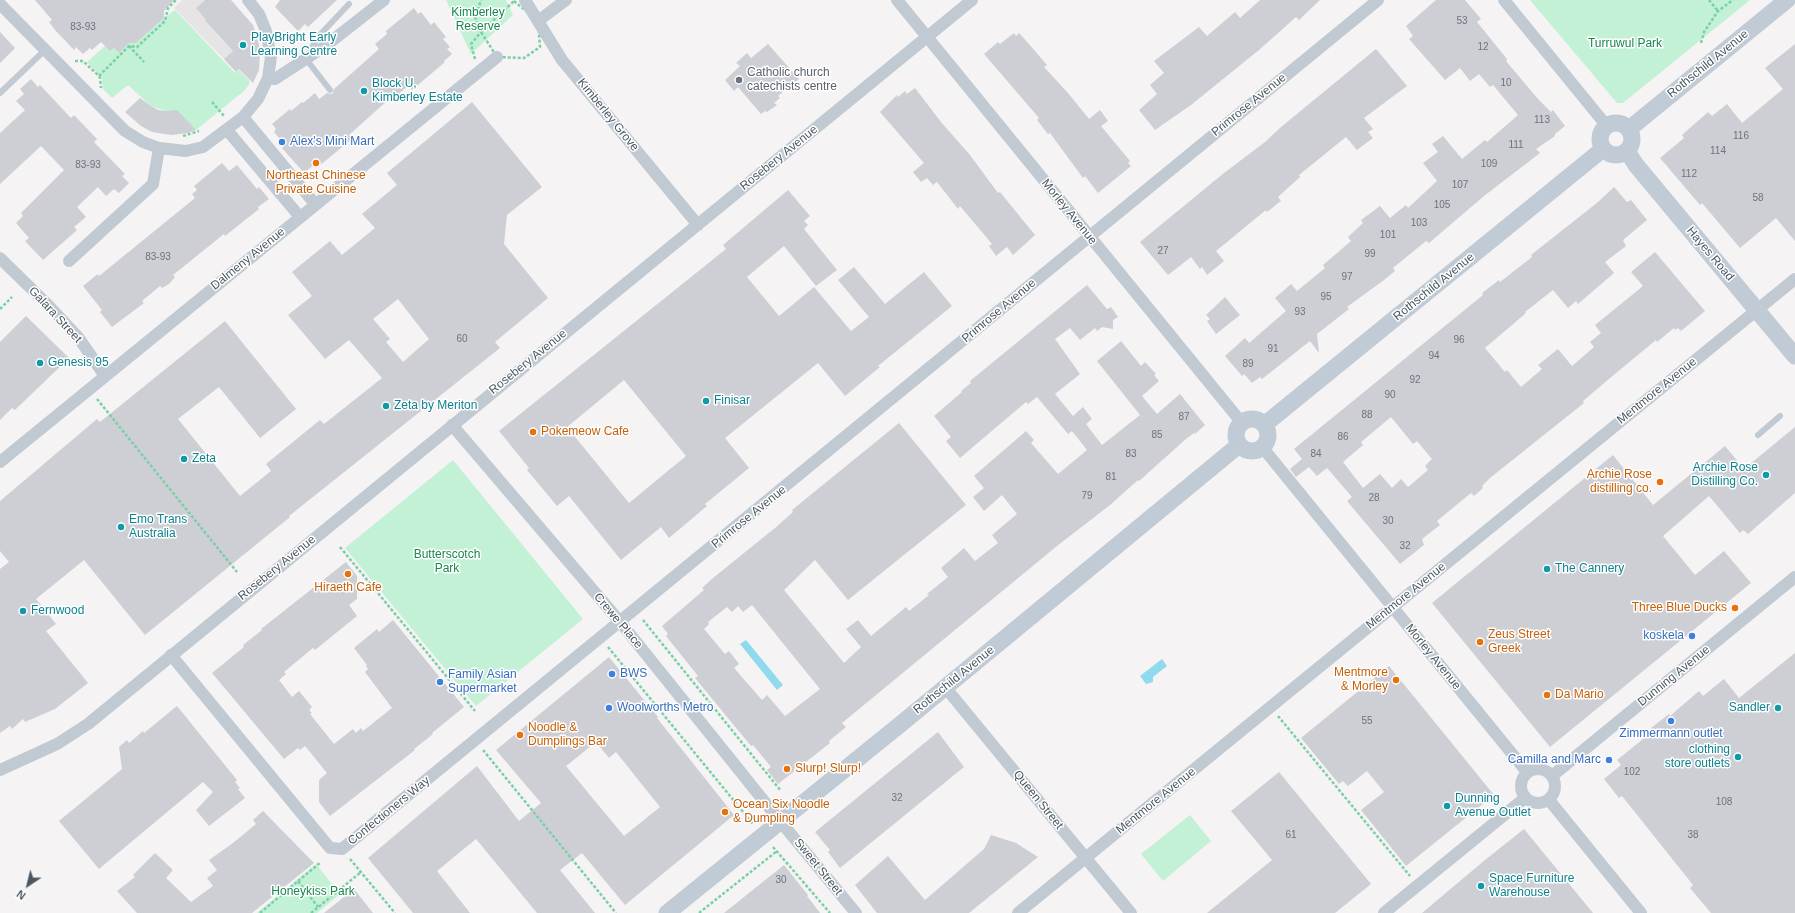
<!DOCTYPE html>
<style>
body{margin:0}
#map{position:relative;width:1795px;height:913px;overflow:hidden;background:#f5f3f3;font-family:Helvetica,sans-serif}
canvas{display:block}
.north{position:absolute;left:8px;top:865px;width:40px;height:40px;-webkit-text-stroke:3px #fff;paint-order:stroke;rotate:215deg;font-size:11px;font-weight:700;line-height:16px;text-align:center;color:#4a5661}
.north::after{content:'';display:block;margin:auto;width:14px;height:18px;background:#4a5661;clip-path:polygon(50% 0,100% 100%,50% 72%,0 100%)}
</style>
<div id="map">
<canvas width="1795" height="913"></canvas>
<div class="north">N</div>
</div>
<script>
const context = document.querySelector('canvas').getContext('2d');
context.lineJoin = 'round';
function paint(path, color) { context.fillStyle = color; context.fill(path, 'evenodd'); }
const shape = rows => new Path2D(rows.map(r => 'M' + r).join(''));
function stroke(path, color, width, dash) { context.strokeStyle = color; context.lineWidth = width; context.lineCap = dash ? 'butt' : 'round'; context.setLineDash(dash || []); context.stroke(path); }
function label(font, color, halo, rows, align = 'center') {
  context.font = font + ' Helvetica,sans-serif'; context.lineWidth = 3; context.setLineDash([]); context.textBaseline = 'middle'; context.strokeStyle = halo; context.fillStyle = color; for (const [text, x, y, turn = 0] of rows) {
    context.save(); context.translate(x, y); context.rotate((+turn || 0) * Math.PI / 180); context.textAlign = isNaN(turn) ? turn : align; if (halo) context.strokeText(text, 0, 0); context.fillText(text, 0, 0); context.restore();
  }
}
const education = shape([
 [182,0,205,0,196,8,206,20,205,22,233,51,224,59,174,8]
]);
const green = shape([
 [446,0,506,0,513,15,471,54],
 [1530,0,1750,0,1623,103,1617,103],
 [175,10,235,73,239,70,249,80,250,83,245,90,196,130,166,111,151,106,128,85,112,98,103,89,102,78,87,62,105,46,110,51,114,48,119,53,129,43,136,43,164,18],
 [453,460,583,619,476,706,345,548],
 [1190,815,1211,841,1163,881,1141,854],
 [316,864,340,894,317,913,257,913]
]);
const water = shape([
 [746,640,783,685,777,690,740,644],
 [1162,659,1167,666,1153,677,1153,682,1146,684,1140,676]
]);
const building = shape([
 [35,0,174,0,164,11,164,18,136,43,129,43,119,53,114,48,110,51,101,42,92,50,90,48,83,54,76,47,74,50,55,30,49,22,52,20],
 [205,0,231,0,253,25,258,39,260,52,259,70,253,83,239,69,236,72,224,59,233,51,205,21,206,20,196,8],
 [280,0,337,0,308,27,305,24,298,31,275,7],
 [1260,0,1320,0,1299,20,1296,17,1259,50,1191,105,1155,130,1139,110,1157,94,1150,85,1164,73,1154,61,1199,27,1207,36,1235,12,1240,18],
 [1436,0,1465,0,1481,19,1477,22,1507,59,1506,61,1538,99,1551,112,1553,110,1565,126,1555,134,1555,136,1536,149,1540,153,1484,196,1429,243,1426,241,1393,268,1395,271,1384,280,1347,307,1349,309,1317,334,1319,353,1310,341,1262,379,1260,377,1252,383,1244,374,1242,376,1225,356,1245,338,1249,343,1286,311,1275,298,1291,284,1297,291,1325,268,1323,265,1351,241,1348,237,1363,223,1361,220,1380,206,1390,218,1406,205,1408,208,1437,181,1423,163,1438,152,1432,144,1443,136,1462,159,1485,140,1487,142,1518,115,1493,85,1490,87,1479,74,1470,81,1460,68,1445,80,1409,39,1413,36,1406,26],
 [414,8,418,14,421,12,431,25,434,22,446,37,443,39,450,47,447,49,452,54,444,61,445,62,412,90,409,85,389,102,388,100,349,135,352,139,319,166,316,163,304,173,282,148,285,145,274,132,276,129,272,124,290,109,291,111,302,102,303,103,315,93,319,99,327,93,330,94,333,93,334,89,379,49,375,44,387,34,386,31],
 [0,32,15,48,0,63],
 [1014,33,1016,36,1019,33,1029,44,1047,65,1044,67,1068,93,1089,119,1100,110,1108,121,1101,126,1130,161,1128,163,1131,166,1098,193,1085,176,1083,178,1050,133,1048,134,1037,120,1039,118,984,54,998,42,1000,44],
 [768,44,799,79,778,96,780,98,774,103,777,105,767,112,765,111,761,114,738,87,734,91,725,80,740,66,736,63,747,53,751,58],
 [1795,44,1795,241,1776,218,1740,248,1702,203,1700,205,1660,158,1684,138,1682,135,1708,112,1712,116,1727,104,1742,123,1783,89,1765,68],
 [1376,49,1407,86,1364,118,1373,129,1368,132,1373,138,1357,150,1346,137,1299,175,1300,177,1278,197,1281,201,1267,212,1266,210,1216,251,1224,261,1207,275,1202,267,1200,269,1191,257,1168,275,1140,242,1224,173,1265,142,1281,127],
 [31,79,38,87,40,85,71,118,74,115,97,139,94,142,125,174,122,176,129,183,119,193,114,189,106,196,98,187,77,207,86,217,74,227,77,230,43,260,25,241,29,238,16,223,23,216,21,213,64,170,41,146,0,184,0,133,25,110,16,101,24,94,20,89],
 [915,88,941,122,970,155,998,193,1000,192,1035,235,1013,255,1007,247,996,256,989,246,992,244,960,206,958,209,937,182,933,185,927,178,921,182,913,172,924,163,880,112,897,95,898,97,905,91,907,94],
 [140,98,151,106,158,110,166,111,177,110,196,130,188,133,171,135,152,132,141,126,125,112],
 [472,102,542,187,507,215,504,244,548,298,495,342,500,348,289,516,290,517,145,635,84,560,36,599,56,624,46,631,88,683,55,709,25,722,23,719,12,729,10,726,0,733,0,569,9,562,0,551,0,501,97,419,100,422,225,321,296,409,260,438,219,387,178,419,240,496,271,471,266,464,320,420,324,424,382,378,349,340,325,359,288,315,312,296,292,272,330,241,342,255,375,228,362,214,397,185,387,173],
 [398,299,429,339,403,362,386,342,390,339,373,319],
 [222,163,229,171,237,165,257,189,259,187,269,199,258,207,259,209,225,236,224,234,173,275,175,277,169,284,162,288,160,286,142,301,144,303,112,327,100,312,102,310,83,286,98,274,99,276,195,198,192,194,197,190,194,186],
 [1614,187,1627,202,1631,200,1647,220,1623,240,1626,246,1605,262,1614,273,1578,304,1576,301,1568,308,1553,290,1525,312,1526,313,1485,348,1505,372,1507,370,1521,387,1542,369,1538,365,1558,349,1572,366,1594,347,1590,342,1601,333,1595,325,1643,286,1631,272,1655,252,1705,311,1681,331,1678,328,1675,330,1674,328,1657,342,1656,340,1616,373,1583,401,1584,403,1490,478,1482,486,1483,488,1474,496,1471,493,1437,521,1440,525,1422,539,1424,545,1400,564,1347,501,1352,497,1327,468,1317,476,1309,467,1296,477,1290,469,1302,459,1294,449,1483,295,1482,293,1499,280,1500,282,1532,257,1531,255,1598,202],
 [1391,417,1413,444,1417,441,1432,459,1425,466,1428,470,1408,487,1401,479,1392,488,1380,474,1363,488,1343,462,1363,445,1361,442],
 [788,190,810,216,804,221,808,225,804,229,837,270,816,286,784,246,747,277,779,316,814,287,851,331,869,317,838,280,854,267,885,304,924,272,952,306,878,366,880,367,845,396,818,363,725,438,749,468,705,504,707,506,669,538,661,527,621,560,569,496,557,506,527,470,529,468,499,431,726,249,723,245],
 [624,380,686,456,629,503,567,427],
 [1087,285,1107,309,1111,307,1118,317,1113,320,1113,329,1102,327,1097,331,1095,328,1080,340,1070,328,1055,339,1080,374,1055,394,1073,416,1083,407,1092,419,1086,424,1102,445,1140,415,1097,361,1121,341,1141,366,1145,362,1156,374,1154,375,1159,381,1142,396,1157,414,1180,394,1205,425,1195,434,1194,433,1186,439,1139,481,1138,480,1110,505,1057,546,842,723,846,727,829,741,830,743,778,784,767,770,771,767,753,745,751,746,695,678,698,676,666,636,668,634,662,626,704,590,702,588,713,578,775,528,793,512,792,510,899,423,966,505,848,600,815,560,784,590,844,663,861,647,846,629,858,620,871,636,906,607,909,611,929,595,927,594,948,577,941,568,964,548,975,561,998,543,992,535,1017,514,1002,495,984,511,973,497,984,488,974,476,1026,431,1034,440,1031,443,1058,474,1087,450,1072,431,1068,434,1037,397,1028,404,1026,402,960,458,946,441,951,437,934,416,962,392,961,391,971,383,970,381],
 [752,605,820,689,785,716,767,695,762,700,734,668,739,664,729,651,725,654,704,629,709,624,708,622,727,607,732,612,738,606,743,612],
 [1225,297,1240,315,1216,334,1207,321,1210,319,1206,315],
 [26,316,69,358,15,410,12,408,0,420,0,342],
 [1795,427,1795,493,1748,534,1743,530,1740,533,1709,496,1663,536,1695,575,1724,551,1751,583,1550,747,1432,603,1613,455,1653,505,1725,446,1744,469],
 [346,562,357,576,357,599,349,605,357,616,315,650,313,648,284,672,286,674,279,680,292,697,299,691,312,707,309,710,312,713,310,714,334,744,353,729,356,733,361,728,363,731,392,708,365,672,368,669,366,666,367,665,354,648,377,629,379,632,393,620,464,707,432,733,433,734,414,749,415,750,330,816,319,802,319,780,327,773,305,746,300,750,298,748,284,759,212,673,244,647,243,645,262,630,261,629],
 [1795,653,1795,913,1711,913,1690,888,1693,885,1622,796,1619,798,1604,779,1621,765,1617,760,1653,731,1651,728,1669,714,1670,716,1699,691,1703,696,1724,679,1739,698],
 [609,657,658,717,657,718,734,815,625,905,582,853,560,870,595,913,537,913,476,839,437,871,470,913,413,913,368,858,477,766,519,821,541,803,496,750],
 [596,742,609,758,616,752,660,807,624,836,566,766],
 [1389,666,1494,795,1406,866,1361,810,1384,792,1367,771,1348,786,1343,781,1339,784,1301,738],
 [177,706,237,780,235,782,240,788,238,789,245,798,209,826,196,810,213,792,203,782,99,869,59,821,122,769,119,747,127,740,129,743,143,731,144,733],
 [938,732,964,767,840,868,828,852,830,850,815,832],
 [1279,772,1371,884,1335,913,1207,913,1272,860,1231,811],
 [263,811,314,863,252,913,137,913,117,891,135,877,133,875,155,853,173,870,166,878,191,902,213,886,207,878,217,870,209,860,233,843,256,824,253,820],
 [1524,829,1593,913,1422,913,1485,860],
 [991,835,1016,843,1038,857,969,913,877,913,855,885,888,856,925,900,984,849],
 [784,865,808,895,807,896,820,913,724,913],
 [354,889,373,913,324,913]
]);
const path = shape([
 [1709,0,1718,11],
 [514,1,538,21,540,47,524,58,497,57,481,32,514,1],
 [1701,43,1704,32,1718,11,1733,0],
 [129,46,144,62],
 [475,59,471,44,481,32,475,20,481,0],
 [75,61,83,61,99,76,100,78,101,88],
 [99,76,129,46,137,47,165,21,168,8,176,0],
 [212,102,224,116],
 [183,136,199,131],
 [0,309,12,297],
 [97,399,237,572],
 [340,547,475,711],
 [643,620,781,791],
 [608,647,753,824],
 [1278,716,1410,876],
 [483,750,616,913],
 [773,847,830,913],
 [350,859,395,913],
 [298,881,321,862],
 [260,913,298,881,318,907],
 [311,913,361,872],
 [699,913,777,851]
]);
const lane = shape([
 [330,90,306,59,317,38,349,4],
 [0,93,45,50],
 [1758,435,1780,416]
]);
const street = shape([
 [525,0,562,60,698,225],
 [897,0,1242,423],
 [1504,0,1606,125],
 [0,4,125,131,143,142,159,148,186,151,203,147,243,117,258,99,268,78,271,57,266,31,259,14,248,0],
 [538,21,566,0],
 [268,78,275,79,324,47,384,0],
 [243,117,315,204],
 [227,130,300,217],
 [0,258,49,306,78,337,105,376],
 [69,261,153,184,159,148],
 [452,425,621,623,780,821,856,913],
 [1263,448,1527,772],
 [0,462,497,57],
 [171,655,330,848,342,849,1378,0],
 [945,687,1131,913],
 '1521 786a17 17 0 1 1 34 0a17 17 0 1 1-34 0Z',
 [0,770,57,744,88,724,972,0],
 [1552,776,1795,577],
 [1549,800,1641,913],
 [1018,913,1795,279],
 [1384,913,1525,798]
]);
const secondary = shape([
 '1600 139a16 16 0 1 1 32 0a16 16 0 1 1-32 0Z',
 [1629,129,1787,0],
 [1627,151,1636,165,1795,356],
 '1236 435a16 16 0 1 1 32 0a16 16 0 1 1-32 0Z',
 [1264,425,1603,149],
 [667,913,902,723,1239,445]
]);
const markers = [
 [243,45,4,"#0f9aa8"],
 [739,80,4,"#6b7280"],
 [364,91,4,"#0f9aa8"],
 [282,142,4,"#3f7fe0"],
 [316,163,4,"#e8710a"],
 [40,363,4,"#0f9aa8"],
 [706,401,4,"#0f9aa8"],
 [386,406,4,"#0f9aa8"],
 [533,432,4,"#e8710a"],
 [184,459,4,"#0f9aa8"],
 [1766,475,4,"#0f9aa8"],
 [1660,482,4,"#e8710a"],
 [121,527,4,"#0f9aa8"],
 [1547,569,4,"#0f9aa8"],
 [348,574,4,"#e8710a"],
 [1735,608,4,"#e8710a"],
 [23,611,4,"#0f9aa8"],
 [1692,636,4,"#3f7fe0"],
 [1480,642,4,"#e8710a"],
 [612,674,4,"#3f7fe0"],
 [1396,680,4,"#e8710a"],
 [440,682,4,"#3f7fe0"],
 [1547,695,4,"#e8710a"],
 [609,708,4,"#3f7fe0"],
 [1778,708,4,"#0f9aa8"],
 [1671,721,4,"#3f7fe0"],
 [520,735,4,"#e8710a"],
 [1738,757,4,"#0f9aa8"],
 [1609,760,4,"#3f7fe0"],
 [787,769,4,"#e8710a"],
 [1447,806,4,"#0f9aa8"],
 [725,812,4,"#e8710a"],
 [1481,886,4,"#0f9aa8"]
];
const numberNames = [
 ["53",1462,21],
 ["83-93",83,27],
 ["12",1483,47],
 ["10",1506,83],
 ["113",1542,120],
 ["116",1741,136],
 ["111",1516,145],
 ["114",1718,151],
 ["109",1489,164],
 ["83-93",88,165],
 ["112",1689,174],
 ["107",1460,185],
 ["58",1758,198],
 ["105",1442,205],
 ["103",1419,223],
 ["101",1388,235],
 ["27",1163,251],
 ["99",1370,254],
 ["83-93",158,257],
 ["97",1347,277],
 ["95",1326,297],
 ["93",1300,312],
 ["60",462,339],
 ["96",1459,340],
 ["91",1273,349],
 ["94",1434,356],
 ["89",1248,364],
 ["92",1415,380],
 ["90",1390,395],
 ["88",1367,415],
 ["87",1184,417],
 ["85",1157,435],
 ["86",1343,437],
 ["83",1131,454],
 ["84",1316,454],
 ["81",1111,477],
 ["79",1087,496],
 ["28",1374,498],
 ["30",1388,521],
 ["32",1405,546],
 ["55",1367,721],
 ["102",1632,772],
 ["32",897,798],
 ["108",1724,802],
 ["61",1291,835],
 ["38",1693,835],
 ["30",781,880]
];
const parkNames = [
 ["Kimberley",478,13],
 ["Reserve",478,27],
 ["Turruwul Park",1625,44],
 ["Butterscotch",447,555],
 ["Park",447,569],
 ["Honeykiss Park",313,892]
];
const cultureNames = [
 ["PlayBright Early",251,38],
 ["Learning Centre",251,52],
 ["Block U,",372,84],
 ["Kimberley Estate",372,98],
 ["Genesis 95",48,363],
 ["Finisar",714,401],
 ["Zeta by Meriton",394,406],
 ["Zeta",192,459],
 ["Archie Rose",1758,468,"right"],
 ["Distilling Co.",1758,482,"right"],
 ["Emo Trans",129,520],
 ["Australia",129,534],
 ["The Cannery",1555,569],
 ["Fernwood",31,611],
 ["Sandler",1770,708,"right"],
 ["clothing",1730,750,"right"],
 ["store outlets",1730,764,"right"],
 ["Dunning",1455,799],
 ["Avenue Outlet",1455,813],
 ["Space Furniture",1489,879],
 ["Warehouse",1489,893]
];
const streetNames = [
 ["Rothschild Avenue",1708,64,-39],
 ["Primrose Avenue",1249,105,-39],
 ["Kimberley Grove",608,115,51],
 ["Rosebery Avenue",779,158,-39],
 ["Morley Avenue",1069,212,51],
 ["Hayes Road",1710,254,50],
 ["Dalmeny Avenue",248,259,-39],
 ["Rothschild Avenue",1434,287,-39],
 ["Primrose Avenue",999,311,-40],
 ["Galara Street",55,315,47],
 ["Rosebery Avenue",528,362,-39],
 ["Mentmore Avenue",1657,391,-39],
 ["Primrose Avenue",749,517,-39],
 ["Rosebery Avenue",277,568,-39],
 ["Mentmore Avenue",1406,596,-39],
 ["Crewe Place",618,621,50],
 ["Morley Avenue",1433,657,51],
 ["Dunning Avenue",1674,676,-39],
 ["Rothschild Avenue",954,680,-39],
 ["Queen Street",1038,800,51],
 ["Mentmore Avenue",1156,801,-39],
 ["Confectioners Way",389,811,-39],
 ["Sweet Street",818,867,51]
];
const worshipNames = [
 ["Catholic church",747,73],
 ["catechists centre",747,87]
];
const shopNames = [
 ["Alex's Mini Mart",290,142],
 ["koskela",1684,636,"right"],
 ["BWS",620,674],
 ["Family Asian",448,675],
 ["Supermarket",448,689],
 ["Woolworths Metro",617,708],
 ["Zimmermann outlet",1671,734,"center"],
 ["Camilla and Marc",1601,760,"right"]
];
const foodNames = [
 ["Northeast Chinese",316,176,"center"],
 ["Private Cuisine",316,190,"center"],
 ["Pokemeow Cafe",541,432],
 ["Archie Rose",1652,475,"right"],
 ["distilling co.",1652,489,"right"],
 ["Hiraeth Cafe",348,588,"center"],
 ["Three Blue Ducks",1727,608,"right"],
 ["Zeus Street",1488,635],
 ["Greek",1488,649],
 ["Mentmore",1388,673,"right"],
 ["& Morley",1388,687,"right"],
 ["Da Mario",1555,695],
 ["Noodle &",528,728],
 ["Dumplings Bar",528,742],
 ["Slurp! Slurp!",795,769],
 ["Ocean Six Noodle",733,805],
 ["& Dumpling",733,819]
];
paint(education, '#e6e4e5');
paint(green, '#c3f1d5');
paint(water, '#90daee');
paint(building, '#cdcfd5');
stroke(path, '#7ad0a6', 2.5, [3, 2]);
stroke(lane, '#c1cad2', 6);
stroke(street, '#c1cad2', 12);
stroke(secondary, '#c1cbd6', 17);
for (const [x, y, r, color] of markers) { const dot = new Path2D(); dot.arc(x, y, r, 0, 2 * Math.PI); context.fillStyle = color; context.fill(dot); stroke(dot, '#fff', 1.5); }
label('10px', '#6b747e', null, numberNames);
label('12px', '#17864f', '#fff', parkNames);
label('12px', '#0d838f', '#fff', cultureNames, 'left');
label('12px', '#4a5661', '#fff', streetNames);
label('12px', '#5b616d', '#fff', worshipNames, 'left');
label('12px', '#366cbe', '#fff', shopNames, 'left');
label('12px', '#c56008', '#fff', foodNames, 'left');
</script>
